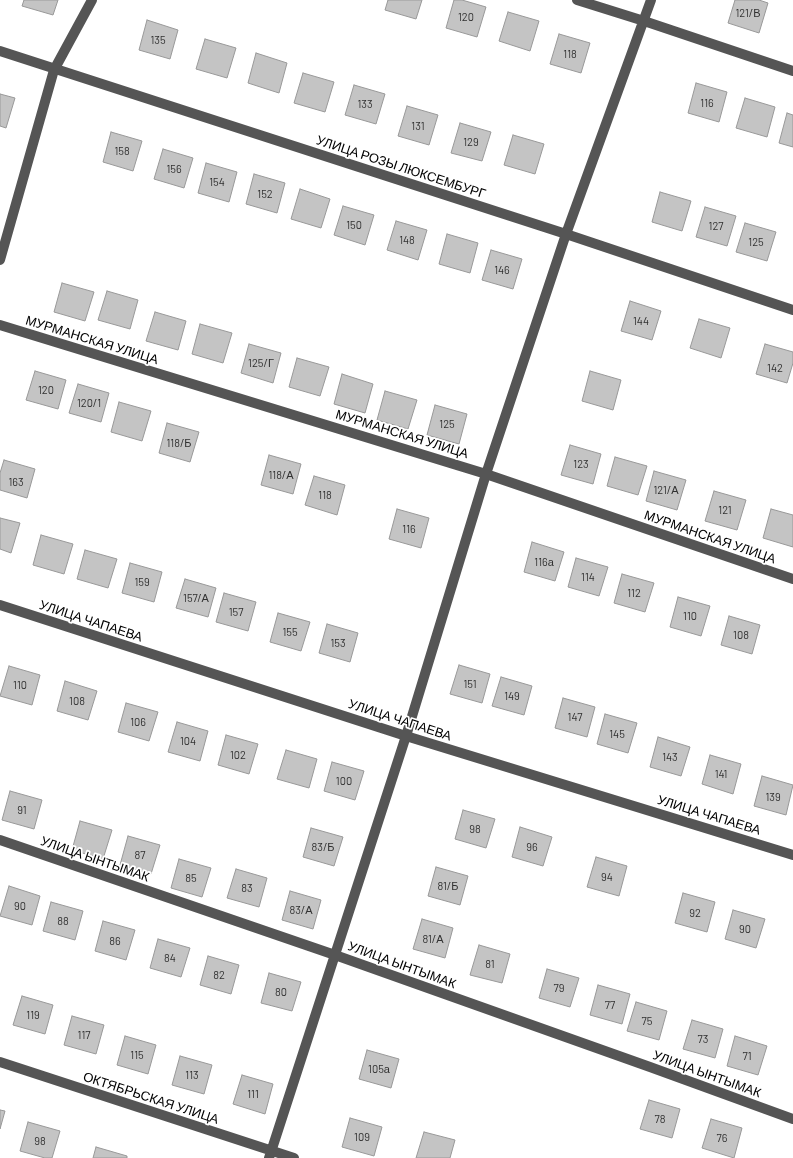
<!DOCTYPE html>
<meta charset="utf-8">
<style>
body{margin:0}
canvas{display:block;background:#fff}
</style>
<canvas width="793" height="1158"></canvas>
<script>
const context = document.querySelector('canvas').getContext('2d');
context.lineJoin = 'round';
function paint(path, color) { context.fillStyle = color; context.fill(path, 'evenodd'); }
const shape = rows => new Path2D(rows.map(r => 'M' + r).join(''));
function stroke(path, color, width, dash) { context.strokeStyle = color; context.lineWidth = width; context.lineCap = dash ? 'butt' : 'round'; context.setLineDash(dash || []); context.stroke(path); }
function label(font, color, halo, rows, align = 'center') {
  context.font = font + ' Barlow,sans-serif'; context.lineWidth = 3.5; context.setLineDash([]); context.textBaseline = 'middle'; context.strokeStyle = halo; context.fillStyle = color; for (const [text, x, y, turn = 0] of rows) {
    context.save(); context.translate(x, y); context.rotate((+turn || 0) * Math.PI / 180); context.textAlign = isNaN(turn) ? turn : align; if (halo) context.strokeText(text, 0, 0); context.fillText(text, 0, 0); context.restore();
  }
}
const building = shape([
 [24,0,58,0,53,15,22,6,24,0],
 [388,0,422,0,416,19,385,10,388,0],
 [454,0,462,0,486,7,477,37,446,28,454,0],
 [735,0,759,0,768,3,759,33,728,23,735,0],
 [508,12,539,21,530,51,499,41,508,12],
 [147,20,178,30,170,59,139,50,147,20],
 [559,34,590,43,581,73,550,64,559,34],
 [205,39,236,48,227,78,196,69,205,39],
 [256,53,287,63,279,93,248,83,256,53],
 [303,73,334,82,325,112,294,103,303,73],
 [696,83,727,92,719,122,688,113,696,83],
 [354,85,385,94,376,124,345,115,354,85],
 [0,94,15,98,6,128,0,126,0,94],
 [745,98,775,107,767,137,736,128,745,98],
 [407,106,438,115,429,145,398,136,407,106],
 [787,113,793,115,793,147,779,143,787,113],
 [460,123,491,132,482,161,451,153,460,123],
 [111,132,142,141,133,171,103,162,111,132],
 [513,135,544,144,535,174,504,165,513,135],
 [163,149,193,158,184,188,154,179,163,149],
 [206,163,237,172,229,202,198,193,206,163],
 [254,174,285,183,277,213,246,204,254,174],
 [300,189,330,199,321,228,291,219,300,189],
 [660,192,691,201,682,231,652,222,660,192],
 [343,206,374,215,365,245,334,235,343,206],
 [705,207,736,216,727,246,696,237,705,207],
 [396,221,427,230,418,260,387,250,396,221],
 [745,223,776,232,767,261,736,252,745,223],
 [447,234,478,243,470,273,439,264,447,234],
 [491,250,522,259,513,289,482,280,491,250],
 [62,283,94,292,85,321,54,312,62,283],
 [107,291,138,300,130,329,98,320,107,291],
 [630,301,661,311,652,340,621,331,630,301],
 [155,312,186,321,178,350,146,341,155,312],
 [699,319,730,328,721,358,690,348,699,319],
 [200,324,232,333,223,363,192,354,200,324],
 [249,344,281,353,273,383,241,373,249,344],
 [765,344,793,352,793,363,787,383,756,374,765,344],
 [297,358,329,367,320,396,289,387,297,358],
 [35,371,66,380,58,409,26,400,35,371],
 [590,371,621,380,613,410,582,401,590,371],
 [342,374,373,384,365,413,334,404,342,374],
 [78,384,109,393,101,422,69,413,78,384],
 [385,391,417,400,408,429,377,420,385,391],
 [119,402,151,411,142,441,111,432,119,402],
 [435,405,467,414,459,444,427,435,435,405],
 [167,423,199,432,190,462,159,453,167,423],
 [570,445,601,454,593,484,561,475,570,445],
 [269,455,301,464,293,494,261,485,269,455],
 [615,457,647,466,638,495,607,486,615,457],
 [4,460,35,469,27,498,0,490,0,473,4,460],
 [654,471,686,480,677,510,646,501,654,471],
 [314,476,345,485,337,515,305,505,314,476],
 [714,491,746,500,737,530,705,521,714,491],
 [397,509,429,518,421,548,389,539,397,509],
 [771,509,793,515,793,547,763,538,771,509],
 [0,518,20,523,11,553,0,549,0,518],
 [41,535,73,544,64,574,33,565,41,535],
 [532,542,564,552,555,581,524,572,532,542],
 [85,550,117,559,108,588,77,579,85,550],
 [576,558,608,567,599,596,568,587,576,558],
 [130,563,162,572,154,602,122,593,130,563],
 [622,574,654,583,645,612,614,603,622,574],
 [185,579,216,588,208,617,176,608,185,579],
 [224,593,256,602,248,631,216,622,224,593],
 [678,597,710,606,701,636,670,627,678,597],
 [278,613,310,622,301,651,270,642,278,613],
 [729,616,760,625,752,654,721,645,729,616],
 [327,624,358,633,350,662,319,653,327,624],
 [459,665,490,674,482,703,450,694,459,665],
 [9,666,40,675,32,705,0,696,9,666],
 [501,677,532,686,524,715,492,706,501,677],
 [65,681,97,691,88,720,57,711,65,681],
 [563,698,595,707,587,737,555,728,563,698],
 [126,703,158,712,149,741,118,732,126,703],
 [605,714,637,723,628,753,597,744,605,714],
 [177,722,208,731,200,761,168,752,177,722],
 [226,735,258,744,249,774,218,765,226,735],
 [658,737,690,747,681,776,650,767,658,737],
 [286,750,317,759,309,788,277,779,286,750],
 [710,755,741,764,733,794,702,784,710,755],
 [332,762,364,771,355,800,324,791,332,762],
 [762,776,793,785,786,815,754,806,762,776],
 [10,791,42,800,34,829,2,820,10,791],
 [463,810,495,819,486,848,455,839,463,810],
 [80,821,112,830,103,859,72,850,80,821],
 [520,827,552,837,543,866,512,857,520,827],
 [311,828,343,837,334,866,303,857,311,828],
 [128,836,160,845,151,874,120,865,128,836],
 [596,857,627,866,619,896,587,887,596,857],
 [179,859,211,868,202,897,171,888,179,859],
 [436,867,468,876,460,905,428,896,436,867],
 [236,869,267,878,259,907,227,898,236,869],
 [9,886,40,896,32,925,0,916,9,886],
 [290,891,321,900,313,929,282,920,290,891],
 [683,893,715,902,707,932,675,923,683,893],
 [51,902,83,911,75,940,43,931,51,902],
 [733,910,765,919,756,948,725,939,733,910],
 [422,919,453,928,445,958,413,949,422,919],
 [103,921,135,930,126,960,95,951,103,921],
 [158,939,190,948,181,977,150,968,158,939],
 [479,945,510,954,502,983,470,975,479,945],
 [208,956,239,965,231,994,200,985,208,956],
 [547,969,579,978,570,1007,539,998,547,969],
 [269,973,301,982,292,1011,261,1003,269,973],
 [598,985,630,994,622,1024,590,1015,598,985],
 [22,996,53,1005,45,1034,13,1025,22,996],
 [636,1002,667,1011,659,1040,627,1031,636,1002],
 [72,1016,104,1025,96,1054,64,1045,72,1016],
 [692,1020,723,1029,715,1058,683,1049,692,1020],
 [125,1036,156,1045,148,1074,117,1065,125,1036],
 [735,1036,767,1046,758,1075,727,1066,735,1036],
 [367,1050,399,1059,391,1088,359,1079,367,1050],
 [180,1056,212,1065,204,1094,172,1085,180,1056],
 [242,1075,273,1084,265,1114,233,1104,242,1075],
 [649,1100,680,1109,672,1138,640,1129,649,1100],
 [0,1110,5,1111,0,1129,0,1110],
 [350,1118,382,1127,374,1156,342,1147,350,1118],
 [711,1119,742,1128,734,1158,702,1148,711,1119],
 [28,1122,60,1131,52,1158,45,1158,20,1151,28,1122],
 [424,1132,455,1140,450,1158,416,1158,424,1132],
 [96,1147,127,1156,127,1158,93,1158,96,1147]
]);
const minor = shape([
 [577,0,644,21,793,71],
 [0,51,566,234,793,310],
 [0,260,54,70,92,0],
 [0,325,486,474,793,579],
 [0,605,406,736,793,855],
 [0,840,335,955,650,1067,793,1119],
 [0,1062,294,1158],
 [269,1158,406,736,486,474,566,234,651,0]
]);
const numberNames = [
 ["121/В",748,13],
 ["120",466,17],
 ["135",158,40],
 ["118",570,54],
 ["116",707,103],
 ["133",365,104],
 ["131",418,126],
 ["129",471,142],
 ["158",122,151],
 ["156",174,169],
 ["154",217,182],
 ["152",265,194],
 ["150",354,225],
 ["127",716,226],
 ["148",407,240],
 ["125",756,242],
 ["146",502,270],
 ["144",641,321],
 ["125/Г",261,363],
 ["142",775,368],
 ["120",46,390],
 ["120/1",89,403],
 ["125",447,424],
 ["118/Б",179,443],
 ["123",581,464],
 ["118/А",281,475],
 ["163",16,482],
 ["121/А",666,490],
 ["118",325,495],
 ["121",725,510],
 ["116",409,529],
 ["116а",544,562],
 ["114",588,577],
 ["159",142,582],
 ["112",634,593],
 ["157/А",196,598],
 ["157",236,612],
 ["110",690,616],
 ["155",290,632],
 ["108",741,635],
 ["153",338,643],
 ["151",470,684],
 ["110",20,685],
 ["149",512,696],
 ["108",77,701],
 ["147",575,717],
 ["106",138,722],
 ["145",617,734],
 ["104",188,741],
 ["102",238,755],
 ["143",670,757],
 ["141",721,774],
 ["100",344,781],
 ["139",773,797],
 ["91",22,810],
 ["98",475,829],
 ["83/Б",323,847],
 ["96",532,847],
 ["87",140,855],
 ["94",607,877],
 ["85",191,878],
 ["81/Б",448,886],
 ["83",247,888],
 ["90",20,906],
 ["83/А",301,910],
 ["92",695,913],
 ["88",63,921],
 ["90",745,929],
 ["81/А",433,939],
 ["86",115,941],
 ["84",170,958],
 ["81",490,964],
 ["82",219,975],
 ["79",559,988],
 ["80",281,992],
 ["77",610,1005],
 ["119",33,1015],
 ["75",647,1021],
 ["117",84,1035],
 ["73",703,1039],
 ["115",137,1055],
 ["71",747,1056],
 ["105а",379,1069],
 ["113",192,1075],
 ["111",253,1094],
 ["78",660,1119],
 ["109",362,1137],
 ["76",722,1138],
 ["98",40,1141]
];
const streetNames = [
 ["УЛИЦА РОЗЫ ЛЮКСЕМБУРГ",401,167,18],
 ["МУРМАНСКАЯ УЛИЦА",92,340,17],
 ["МУРМАНСКАЯ УЛИЦА",402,434,17],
 ["МУРМАНСКАЯ УЛИЦА",710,537,19],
 ["УЛИЦА ЧАПАЕВА",91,621,18],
 ["УЛИЦА ЧАПАЕВА",400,720,18],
 ["УЛИЦА ЧАПАЕВА",709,815,17],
 ["УЛИЦА ЫНТЫМАК",95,859,19],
 ["УЛИЦА ЫНТЫМАК",402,965,20],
 ["УЛИЦА ЫНТЫМАК",707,1074,20],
 ["ОКТЯБРЬСКАЯ УЛИЦА",151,1098,18]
];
paint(building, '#c4c4c4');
stroke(building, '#999', 1);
stroke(minor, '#555', 10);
label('11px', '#313131', null, numberNames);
label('13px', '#000', '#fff', streetNames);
</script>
